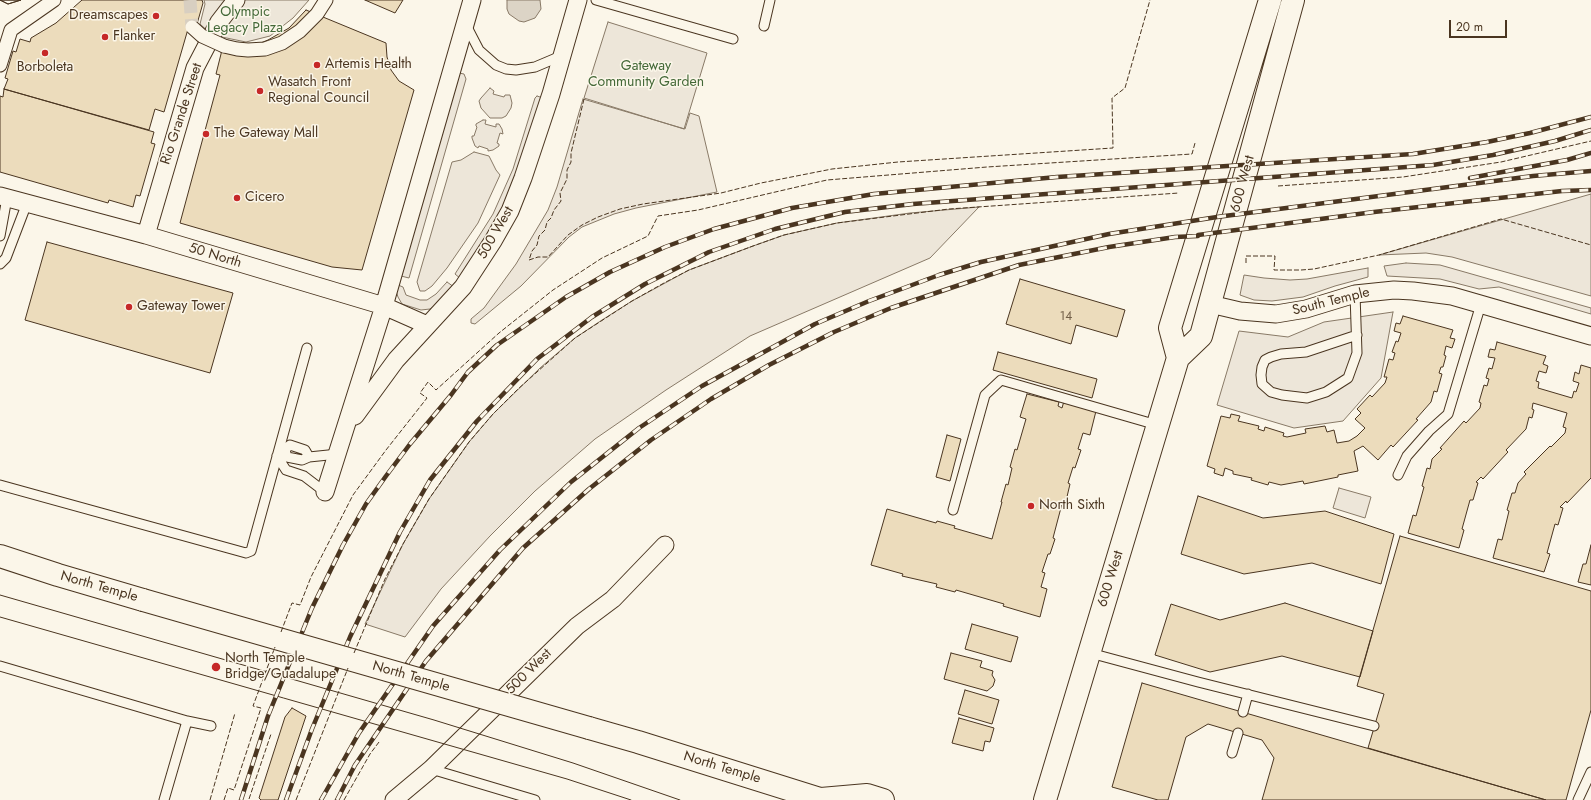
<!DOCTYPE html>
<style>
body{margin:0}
#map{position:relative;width:1591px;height:800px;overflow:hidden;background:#fbf6e9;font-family:Jost,sans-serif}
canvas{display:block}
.scale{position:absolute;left:1449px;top:20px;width:58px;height:18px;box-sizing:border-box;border:2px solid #4a3520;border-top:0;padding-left:5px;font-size:12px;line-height:14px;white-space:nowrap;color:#4a3520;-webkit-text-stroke:3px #fbf6e9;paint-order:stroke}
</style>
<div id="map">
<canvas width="1591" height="800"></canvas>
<div class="scale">20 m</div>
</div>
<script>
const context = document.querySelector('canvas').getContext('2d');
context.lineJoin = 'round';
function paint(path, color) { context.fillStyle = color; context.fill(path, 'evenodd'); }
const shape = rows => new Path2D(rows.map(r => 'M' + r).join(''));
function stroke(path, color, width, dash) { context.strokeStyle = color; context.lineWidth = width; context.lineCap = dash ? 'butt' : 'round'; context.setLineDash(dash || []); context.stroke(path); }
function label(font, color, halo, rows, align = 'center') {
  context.font = font + ' Jost,sans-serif'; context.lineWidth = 3; context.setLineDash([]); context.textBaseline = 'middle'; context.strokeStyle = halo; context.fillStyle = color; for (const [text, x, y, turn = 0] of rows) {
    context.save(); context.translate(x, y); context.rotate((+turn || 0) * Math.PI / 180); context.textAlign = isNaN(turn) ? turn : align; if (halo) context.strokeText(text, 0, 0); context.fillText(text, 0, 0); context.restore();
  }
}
const green = shape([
 [204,0,309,0,293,18,270,36,246,42,212,35,200,24,205,4,204,0],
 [608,22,707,53,684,129,584,98,608,22],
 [459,73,464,74,466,79,409,278,401,276,459,73],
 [490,88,494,91,493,94,504,97,505,95,510,95,512,103,511,108,506,116,502,118,490,118,481,108,479,101,481,98,490,88],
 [537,96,543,98,511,196,461,279,455,274,493,214,513,169,535,98,537,96],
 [583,99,685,129,690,113,699,116,717,192,636,208,614,214,582,227,569,237,521,286,475,324,471,323,471,319,484,308,516,264,548,210,557,187,583,99],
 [483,120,486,120,485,124,496,127,496,124,499,124,502,129,503,134,500,133,497,143,499,144,499,146,493,150,488,151,488,149,479,146,478,148,475,146,472,138,472,136,474,136,477,127,476,126,476,124,483,120],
 [474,152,489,156,496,170,500,175,478,223,447,268,432,286,425,291,420,291,417,282,452,162,461,160,474,152],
 [1591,194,1591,296,1452,257,1426,253,1379,255,1591,194],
 [979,207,930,258,750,336,666,390,595,439,535,491,490,536,441,589,405,637,365,624,403,544,429,499,469,442,493,414,540,368,575,338,602,320,632,301,689,270,753,246,784,235,837,223,910,213,979,207],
 [1406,263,1440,265,1591,308,1591,314,1499,287,1479,289,1440,279,1387,276,1384,266,1406,263],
 [1368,268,1368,277,1335,286,1303,297,1272,301,1254,300,1240,295,1244,275,1264,278,1290,280,1307,279,1368,268],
 [447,282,454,287,439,304,430,309,421,310,402,304,398,297,396,291,398,285,403,287,406,295,420,300,427,300,436,294,447,282],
 [1393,312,1381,378,1343,421,1294,428,1217,405,1239,331,1288,337,1324,322,1393,312],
 [1339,488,1371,497,1365,518,1333,508,1339,488]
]);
const water = shape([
 [507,0,540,0,541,9,535,18,524,22,519,21,509,14,507,9,507,0]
]);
const building = shape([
 [0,0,21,0,8,4,0,0],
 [0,0,21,0,8,4,0,0],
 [82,0,202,0,203,3,197,24,188,29,164,112,155,109,149,130,4,89,8,79,5,78,13,51,16,52,20,39,30,42,31,38,56,23,82,0],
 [365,0,403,0,395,13,365,0],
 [306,10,386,43,387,57,391,70,399,81,414,90,362,270,332,267,180,223,220,75,216,74,222,50,258,44,268,40,289,28,306,10],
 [4,89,154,132,151,143,155,144,140,196,136,195,133,207,109,200,108,203,0,172,0,96,3,97,4,89],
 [47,242,233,293,210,373,25,320,47,242],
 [1020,279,1125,310,1117,337,1076,325,1071,344,1006,324,1020,279],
 [1403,316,1453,330,1450,338,1455,339,1452,348,1446,346,1444,355,1446,356,1443,367,1441,367,1439,373,1442,374,1437,392,1434,391,1431,402,1416,419,1418,420,1393,447,1391,445,1378,460,1363,446,1354,451,1358,471,1338,475,1338,477,1304,484,1303,481,1281,485,1269,482,1268,485,1251,480,1252,478,1233,474,1233,471,1225,468,1223,476,1214,473,1215,469,1207,466,1221,416,1230,418,1231,414,1240,416,1238,421,1259,426,1258,429,1264,431,1265,427,1284,433,1283,436,1287,437,1306,433,1305,429,1325,426,1327,432,1334,430,1337,443,1349,441,1357,436,1365,428,1355,419,1361,413,1357,409,1370,395,1372,397,1385,383,1387,377,1384,377,1389,359,1393,360,1395,353,1392,352,1396,341,1398,342,1401,333,1394,331,1396,323,1400,324,1403,316],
 [1497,342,1546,356,1543,364,1548,366,1546,373,1539,371,1536,381,1539,382,1538,388,1572,398,1574,391,1576,392,1579,383,1573,381,1575,372,1579,374,1581,365,1591,368,1591,478,1567,503,1566,501,1560,507,1563,508,1558,525,1555,524,1547,553,1550,554,1544,572,1493,558,1498,539,1502,540,1509,511,1507,510,1512,493,1515,493,1518,483,1526,474,1524,472,1550,446,1551,447,1565,433,1566,428,1563,427,1567,413,1533,403,1532,409,1534,410,1532,418,1529,417,1526,429,1506,450,1508,452,1483,479,1481,477,1476,482,1478,483,1473,500,1470,500,1462,529,1464,530,1459,548,1408,533,1413,515,1416,516,1424,487,1422,486,1427,468,1430,469,1432,459,1442,449,1440,448,1464,421,1466,423,1480,408,1481,403,1479,402,1484,385,1487,386,1489,379,1486,378,1489,368,1492,369,1495,358,1488,357,1490,349,1495,350,1497,342],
 [998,352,1097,379,1092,398,993,370,998,352],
 [1027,394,1059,402,1058,406,1062,408,1064,401,1096,411,1090,435,1083,433,1078,449,1081,450,1075,468,1073,467,1068,483,1070,484,1066,501,1063,500,1053,538,1055,539,1050,554,1048,554,1042,572,1045,573,1041,587,1047,589,1040,617,1003,606,1004,604,956,590,955,592,936,587,937,584,902,576,903,574,871,565,887,509,936,523,937,521,955,526,954,528,992,539,1002,502,1001,502,1006,484,1008,485,1012,468,1010,467,1015,449,1017,450,1026,419,1020,417,1027,394],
 [947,435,961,439,950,481,936,477,947,435],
 [1198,496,1263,518,1325,511,1394,534,1381,584,1312,563,1244,574,1181,554,1198,496],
 [1400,536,1591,591,1591,710,1566,800,1546,800,1368,748,1384,694,1357,686,1400,536],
 [1591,545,1591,585,1578,582,1583,564,1586,564,1591,545],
 [1285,603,1373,631,1360,677,1282,656,1210,672,1155,655,1171,604,1220,620,1285,603],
 [972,624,1018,637,1011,662,965,649,972,624],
 [951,653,982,661,980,667,993,671,992,675,995,680,993,686,987,691,944,679,951,653],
 [1142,683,1546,800,1262,800,1274,758,1262,740,1208,724,1186,737,1168,800,1158,800,1112,787,1142,683],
 [965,690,999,700,992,724,958,714,965,690],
 [292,708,306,716,278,800,261,800,259,798,285,717,292,708],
 [959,718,994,728,990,742,985,741,983,751,952,743,959,718]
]);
const pedestrianTunnel = shape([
 [190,0,192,27]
]);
const service = shape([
 [596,0,733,39],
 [466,25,479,50,496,65,506,69,516,70,535,67,561,56],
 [764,26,770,0],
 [0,236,7,198],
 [0,264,6,258,27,203],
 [1355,294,1357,353,1348,378,1326,392,1307,398,1282,395,1271,392,1262,384,1261,375,1262,367,1265,360,1271,357,1281,354,1306,352,1357,335],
 [285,450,287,457,302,460,309,457,338,454],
 [309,457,305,450,290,445,277,456,286,470,304,476,325,492],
 [1398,475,1407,456,1429,431,1448,414,1481,304],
 [0,485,246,553,251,551,307,348],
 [953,510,985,395,1001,380,1157,425],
 [1090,653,1198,682,1374,726],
 [0,666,187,721],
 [1243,712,1248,694],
 [1232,753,1238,733],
 [431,769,535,800],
 [164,800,187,721,211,726],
 [1578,800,1591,772]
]);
const pedestrian = shape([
 [224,46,237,49,248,50,265,49,282,43,300,31,317,14,326,0],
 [0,65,11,30,54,0]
]);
const minor = shape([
 [0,196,146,235,384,306,427,325],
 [146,235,195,68,219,22,236,0],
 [1210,304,1240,311,1276,314,1306,309,1355,294,1394,290,1413,291,1452,296,1591,336],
 [355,416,396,360,463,287,493,241,510,211,523,178,551,94,578,0],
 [325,492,384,306,472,0],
 [394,800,431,769,577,626,613,599,665,545]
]);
const tertiary = shape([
 [1178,358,1170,328,1270,0],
 [1045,800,1178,358,1201,336,1293,0]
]);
const secondary = shape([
 [0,556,58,575,143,600],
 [589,728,638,742,823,800],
 [821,799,867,795,883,800]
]);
const tram = shape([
 [0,595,434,720,573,763,680,800],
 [0,617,567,779,631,800]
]);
const rail = shape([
 [1470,178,1567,160,1591,153],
 [241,800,268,716,312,608,343,545,366,504,386,476,410,444,451,395,468,372,497,345,566,297,610,272,665,247,714,229,792,208,874,194,1057,177,1413,154,1487,142,1530,133,1591,117],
 [286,800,312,729,350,637,400,532,430,480,477,421,537,359,592,317,645,284,709,252,775,229,845,212,913,204,1433,165,1493,155,1555,141,1591,130],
 [321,800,359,733,433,626,500,550,571,482,639,428,702,386,815,324,869,301,939,275,981,262,1109,234,1217,217,1533,176,1591,171],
 [337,800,355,765,426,661,523,548,589,489,651,440,711,399,769,365,834,332,891,308,1019,265,1109,247,1175,237,1198,236,1198,235,1374,212,1562,191,1591,190]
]);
const pedestrianBridge = shape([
 [192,27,202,36,224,46]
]);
const secondaryBridge = shape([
 [143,600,589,728]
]);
const fence = shape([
 [584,99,571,153,571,162,567,170,567,179,560,193,561,201,554,210,551,218,547,222,545,230,539,236,537,245,532,251,529,260,538,257,548,257,568,235,582,225,598,217,620,209,643,204,721,193,761,183,832,169,898,162,1113,148,1112,98,1125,88,1150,0],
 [1278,186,1403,177,1501,162,1591,141],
 [1246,263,1246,256,1275,256,1274,270,1301,270,1314,269,1379,255,1501,219,1591,245],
 [281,632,292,603,300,605,311,577,353,495,386,450,427,398,420,393,428,382,436,390,499,333,553,290,602,258,648,236,658,216,698,210,827,180,987,167,1192,154,1195,143],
 [354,653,385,579,403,544,429,499,469,442,493,414,518,389,575,338,632,301,664,283,689,270,753,246,784,235,837,223,949,209,1179,193],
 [249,799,271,734],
 [210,800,235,713],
 [224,800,228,788,234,790,261,708,253,706,275,647],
 [296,800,348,668],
 [344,800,370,754,379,742]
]);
const markers = [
 [156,16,4,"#c62828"],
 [105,37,4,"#c62828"],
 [45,53,4,"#c62828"],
 [317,65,4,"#c62828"],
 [260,91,4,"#c62828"],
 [206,134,4,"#c62828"],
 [237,198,4,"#c62828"],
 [129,307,4,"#c62828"],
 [1031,506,4,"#c62828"],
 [216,667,5,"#c62828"]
];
const numberNames = [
 ["14",1066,317]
];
const parkNames = [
 ["Olympic",245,13],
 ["Legacy Plaza",245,29],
 ["Gateway",646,67],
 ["Community Garden",646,83]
];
const poiNames = [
 ["Dreamscapes",148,16,"right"],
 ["Flanker",113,37],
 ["Artemis Health",325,65],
 ["Borboleta",45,68,"center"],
 ["Wasatch Front",268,83],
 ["Regional Council",268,99],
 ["The Gateway Mall",214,134],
 ["Cicero",245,198],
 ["Gateway Tower",137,307],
 ["North Sixth",1039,506],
 ["North Temple",225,659],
 ["Bridge/Guadalupe",225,675]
];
const streetNames = [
 ["Rio Grande Street",182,114,-72],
 ["600 West",1243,184,-75],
 ["500 West",496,233,-60],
 ["50 North",215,256,17],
 ["South Temple",1331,302,-14],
 ["600 West",1111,579,-73],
 ["North Temple",99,587,16],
 ["500 West",529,672,-45],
 ["North Temple",411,677,16],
 ["North Temple",722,768,17]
];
paint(green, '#ede6d9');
stroke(green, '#887966', 1);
paint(water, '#dcd4c6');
stroke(water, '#887966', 1);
paint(building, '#ecdcbc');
stroke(building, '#4a3520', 1);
stroke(pedestrianTunnel, '#d8cfc1', 13, [13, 6]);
stroke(service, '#4a3520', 11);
stroke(pedestrian, '#4a3520', 15);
stroke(minor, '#4a3520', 19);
stroke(tertiary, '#4a3520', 24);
stroke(secondary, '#4a3520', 24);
stroke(service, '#fbf6e9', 9);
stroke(pedestrian, '#fbf6e9', 13);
stroke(minor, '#fbf6e9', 17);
stroke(tertiary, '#fbf6e9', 22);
stroke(secondary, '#fbf6e9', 22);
stroke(tram, '#4a3520', 1);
stroke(rail, '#4a3520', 4.5);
stroke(rail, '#fbf6e9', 3, [9]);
stroke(pedestrianBridge, '#4a3520', 15, []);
stroke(secondaryBridge, '#4a3520', 24, []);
stroke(pedestrianBridge, '#fbf6e9', 13);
stroke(secondaryBridge, '#fbf6e9', 22);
stroke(fence, '#4a3520', 1, [5, 2]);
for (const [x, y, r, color] of markers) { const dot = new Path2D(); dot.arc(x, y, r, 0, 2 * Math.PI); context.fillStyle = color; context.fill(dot); stroke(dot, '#fbf6e9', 1.5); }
label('12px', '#725f47', null, numberNames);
label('14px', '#436837', '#fbf6e9', parkNames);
label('14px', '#4a3520', '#fbf6e9', poiNames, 'left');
label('14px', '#4a3520', '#fbf6e9', streetNames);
</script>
